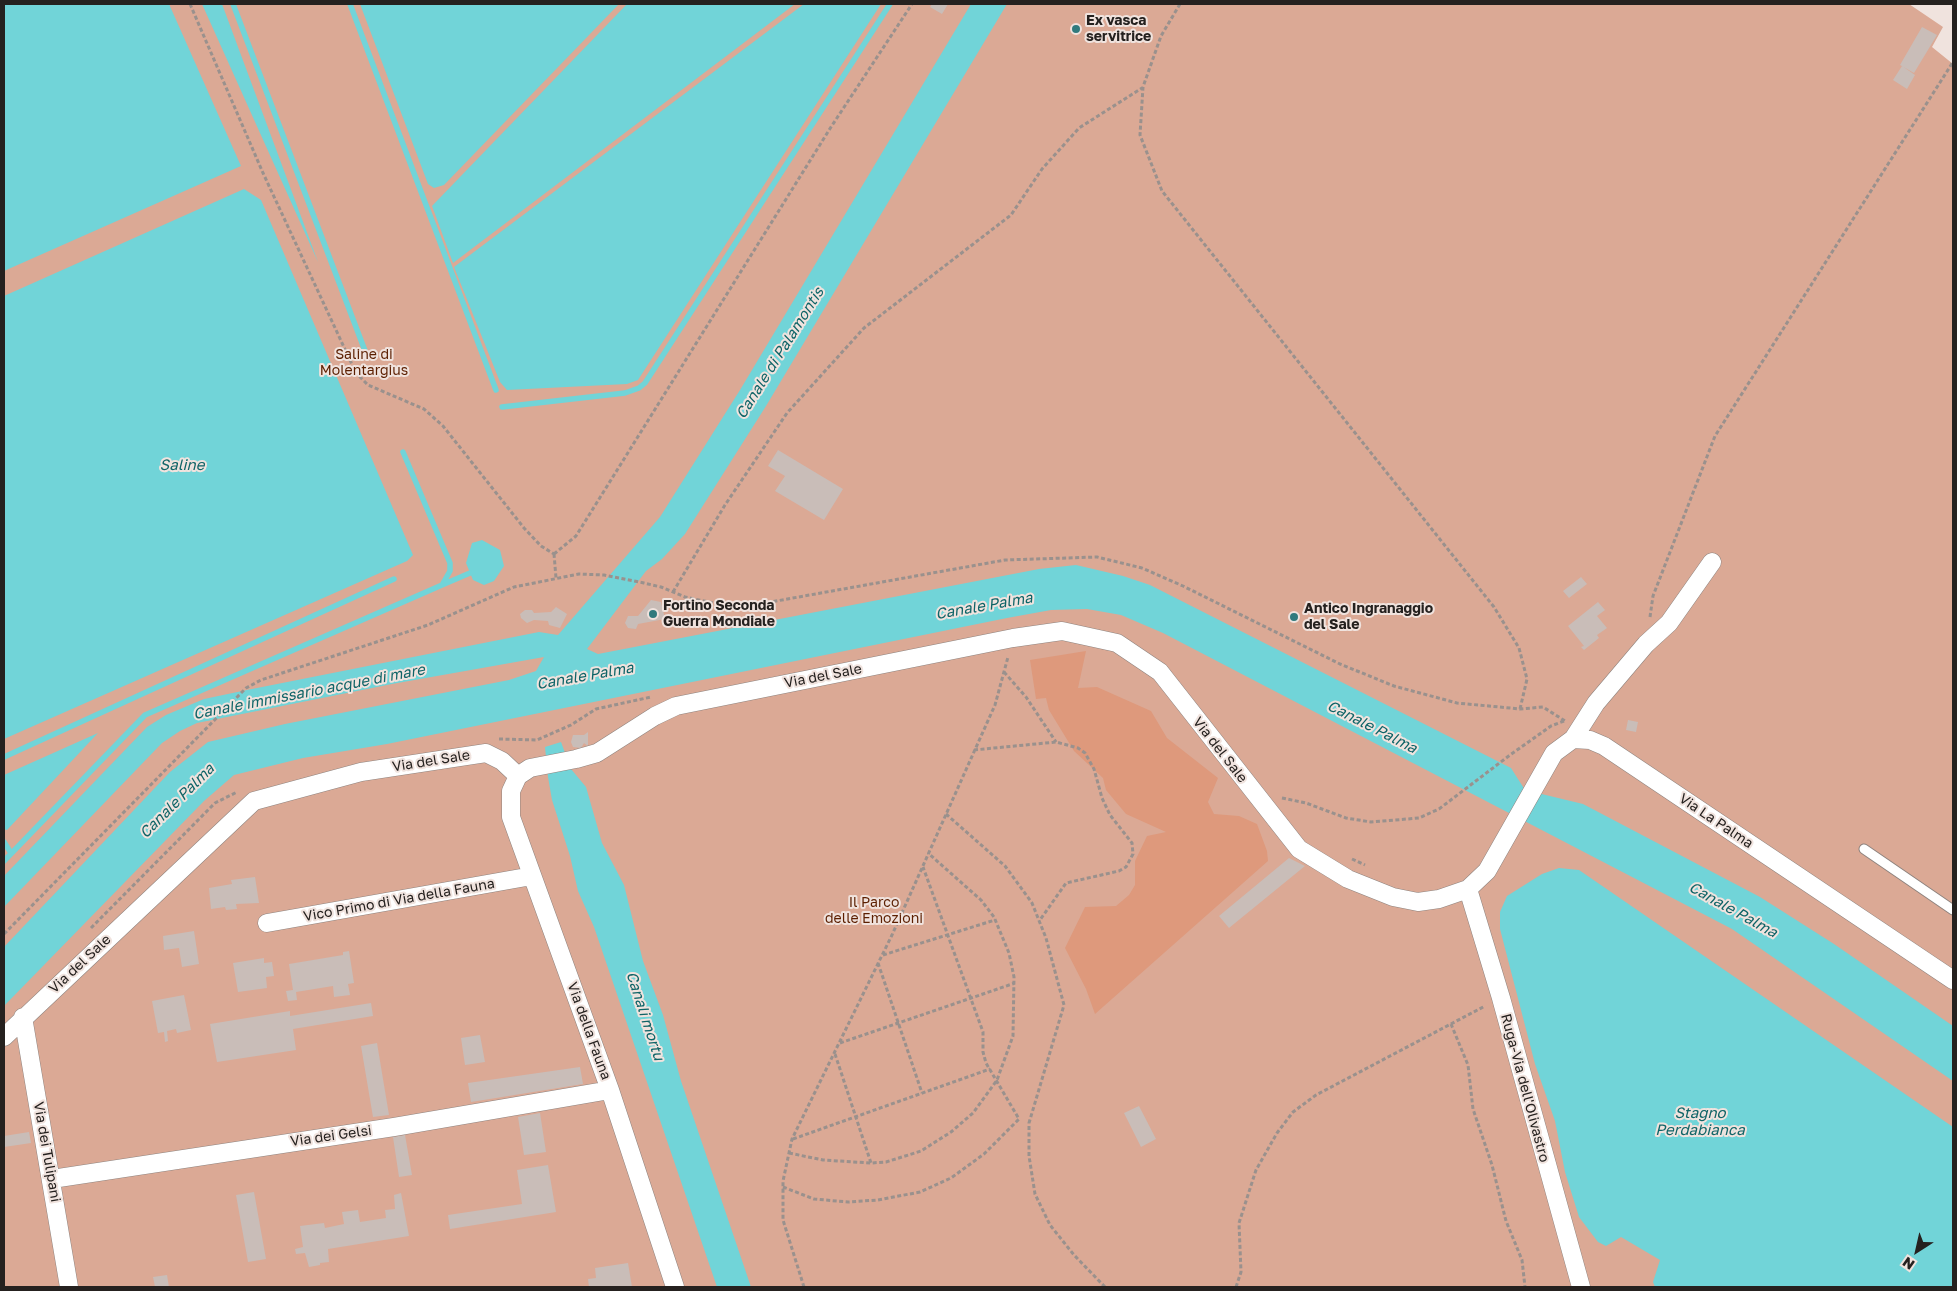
<!DOCTYPE html>
<style>
body{margin:0}
#map{position:relative;width:1957px;height:1291px;overflow:hidden;background:#f0e3de;font-family:"Golos Text",sans-serif}
canvas{display:block}
.frame{position:absolute;inset:0;border:5px solid #25211f;pointer-events:none}
.north{position:absolute;left:1892px;top:1226px;width:50px;height:50px;-webkit-text-stroke:4px #f0e3de;paint-order:stroke;rotate:215deg;font-size:14px;font-weight:700;line-height:20px;text-align:center;color:#25211f}
.north::after{content:'';display:block;margin:auto;width:18px;height:22px;background:#25211f;clip-path:polygon(50% 0,100% 100%,50% 72%,0 100%)}
</style>
<div id="map">
<canvas width="1957" height="1291"></canvas>
<div class="frame"></div>
<div class="north">N</div>
</div>
<script>
const context = document.querySelector('canvas').getContext('2d');
context.lineJoin = 'round';
function paint(path, color) { context.fillStyle = color; context.fill(path, 'evenodd'); }
const shape = rows => new Path2D(rows.map(r => 'M' + r).join(''));
function stroke(path, color, width, dash) { context.strokeStyle = color; context.lineWidth = width; context.lineCap = dash ? 'butt' : 'round'; context.setLineDash(dash || []); context.stroke(path); }
function label(font, color, halo, rows, align = 'center') {
  context.font = font + ' "Golos Text",sans-serif'; context.lineWidth = 4; context.setLineDash([]); context.textBaseline = 'middle'; context.strokeStyle = halo; context.fillStyle = color; for (const [text, x, y, turn = 0] of rows) {
    context.save(); context.translate(x, y); context.rotate((+turn || 0) * Math.PI / 180); context.textAlign = isNaN(turn) ? turn : align; if (halo) context.strokeText(text, 0, 0); context.fillText(text, 0, 0); context.restore();
  }
}
const green = shape([
 [4,4,1909,4,1943,27,1932,47,1953,64,1953,1287,4,1287]
]);
const forest = shape([
 [1086,651,1078,688,1097,687,1151,711,1167,738,1218,778,1208,802,1214,814,1239,816,1257,824,1267,851,1268,861,1095,1014,1086,989,1065,948,1085,907,1116,906,1129,895,1135,885,1135,861,1147,836,1166,832,1126,814,1106,790,1103,778,1074,751,1049,710,1046,698,1036,699,1030,660]
]);
const water = shape([
 [4,4,169,4,241,166,4,271],
 [202,4,222,4,318,262],
 [360,4,619,4,444,185,434,188,428,184],
 [627,4,795,4,453,263,432,206],
 [804,4,881,4,638,380,627,384,507,390,500,382,454,267],
 [971,4,1007,4,766,406,685,534,662,559,646,571,587,649,598,654,1039,569,1076,565,1123,576,1150,585,1511,768,1525,790,1583,804,1760,897,1834,944,1953,1026,1953,1081,1732,929,1163,633,1121,615,1087,609,1051,610,1007,618,387,744,303,758,234,775,204,801,4,1006,4,947,170,772,208,742,285,724,509,680,536,671,544,657,392,684,197,723,180,731,162,743,4,907,4,876,147,727,166,715,204,699,247,690,539,632,558,635,660,517,740,390],
 [244,189,261,200,413,555,407,561,4,739,4,296],
 [482,540,500,550,504,566,494,581,484,585,473,580,466,563,472,543],
 [98,733,7,830,4,829,4,775],
 [561,742,571,769,586,787,602,843,624,885,643,961,663,1015,681,1081,751,1287,717,1287,594,927,578,891,570,856,552,800,548,777,545,747],
 [1559,868,1579,870,1953,1127,1953,1287,1655,1287,1653,1282,1660,1260,1621,1237,1606,1246,1598,1242,1579,1217,1565,1172,1555,1121,1535,1064,1500,929,1500,912,1507,896,1542,874]
]);
const stream = shape([
 [233,4,367,356],
 [350,4,496,390],
 [502,407,625,393,639,388,645,383,890,4],
 [442,585,470,573],
 [4,757,394,579],
 [4,842,11,853],
 [4,861,145,715,442,585,450,571,450,563,403,452]
]);
const building = shape([
 [932,4,948,4,942,14,930,7],
 [1922,27,1937,35,1914,73,1900,65],
 [1902,66,1915,75,1907,89,1893,80],
 [778,450,843,489,824,520,775,491,785,476,768,466],
 [1581,577,1587,584,1569,598,1563,591],
 [651,600,661,602,665,619,638,624,636,629,628,628,625,623,628,616,638,616],
 [1598,602,1605,610,1597,616,1607,628,1597,635,1599,638,1584,650,1581,647,1584,646,1568,626],
 [556,607,567,614,560,628,549,625,548,621,534,620,527,623,521,618,520,614,525,610,532,610,534,613,551,612],
 [1628,720,1638,722,1636,732,1626,730],
 [588,732,588,746,584,743,581,748,573,747,571,742,573,735,584,735],
 [1289,858,1305,866,1229,928,1219,916],
 [255,877,259,903,236,904,237,909,226,910,225,907,211,909,209,888,232,884,231,880],
 [194,931,199,964,182,967,179,948,164,950,163,936],
 [349,951,354,983,348,984,350,995,334,997,333,986,296,992,297,1000,288,1001,286,991,293,990,289,964,343,955,343,952],
 [264,958,264,963,272,962,274,976,266,977,267,988,238,992,233,963],
 [184,995,191,1030,177,1033,176,1029,167,1031,168,1041,165,1042,164,1032,158,1033,152,1001],
 [371,1003,373,1016,293,1029,296,1050,217,1062,210,1024,290,1011,290,1016],
 [480,1035,485,1062,465,1065,461,1038],
 [377,1043,389,1115,373,1117,361,1046],
 [580,1067,583,1084,471,1102,468,1083],
 [1139,1106,1156,1139,1141,1147,1124,1113],
 [540,1113,546,1152,524,1155,518,1117],
 [29,1132,31,1143,4,1147,4,1136],
 [405,1135,412,1175,399,1177,393,1137],
 [548,1165,556,1212,450,1229,448,1215,522,1204,517,1170],
 [254,1192,266,1259,248,1262,236,1195],
 [401,1193,409,1236,328,1249,329,1262,320,1263,320,1265,309,1267,305,1253,296,1254,295,1249,303,1247,300,1226,324,1223,325,1228,344,1224,342,1212,358,1210,360,1222,386,1218,385,1210,395,1209,394,1195],
 [628,1263,632,1287,589,1287,588,1279,596,1278,595,1268],
 [167,1275,169,1287,155,1287,153,1277]
]);
const path = shape([
 [190,4,263,173,356,373,368,385,424,409,443,426,524,528,541,546,554,554],
 [1180,4,1161,36,1143,87,1140,135,1162,191,1494,607,1519,648,1527,679,1520,709],
 [554,554,576,536,831,127,912,4],
 [554,554,556,578],
 [673,592,725,505,787,413,864,328,1011,215,1042,169,1079,128,1142,88],
 [1650,617,1653,596,1715,436,1953,62],
 [1004,672,1026,697,1056,742],
 [499,739,537,740,571,725,596,709,651,697],
 [974,750,1056,742,1078,748,1085,753,1094,769,1102,798,1110,815,1132,843,1133,854,1126,867,1119,871,1066,883,1040,920],
 [1282,798,1306,803,1346,818,1371,822,1419,818,1439,809,1510,755,1551,726,1564,721],
 [946,814,1005,866,1032,903,1046,938,1064,1005,1029,1123,1029,1156,1035,1194,1050,1225,1074,1255,1105,1287],
 [1352,859,1365,865],
 [91,928,215,803,237,792],
 [4,934,246,688,261,680,428,625,514,587,579,574,604,575,644,583,661,587,685,597,723,605,754,605,1005,560,1097,557,1142,568,1183,586,1340,664,1394,686,1457,703,1520,709,1543,707,1565,721],
 [883,955,995,920],
 [878,963,922,1093],
 [1451,1024,1468,1065,1473,1109,1492,1165,1506,1221,1522,1260,1525,1287],
 [840,1043,1015,983],
 [835,1054,871,1163],
 [793,1139,990,1069],
 [789,1153,823,1160,871,1163,886,1162,921,1151,951,1132,973,1113,997,1080,1013,1036,1014,977,1009,953,994,917,981,900,928,853],
 [783,1187,814,1199,848,1202,878,1200,920,1192,951,1178,984,1154,1019,1119,986,1063,983,1052,983,1032,923,867],
 [804,1287,783,1220,783,1181,792,1139,892,935,995,705,1008,657],
 [1236,1287,1241,1272,1239,1223,1256,1170,1277,1133,1293,1112,1316,1095,1485,1006]
]);
const service = shape([
 [1864,849,1953,910]
]);
const minor = shape([
 [1573,739,1590,740,1604,746,1953,980],
 [518,776,511,791,511,817,610,1090,675,1287],
 [1468,889,1501,998,1581,1287],
 [267,923,532,876],
 [23,1017,69,1287],
 [4,1037,254,801,361,772,486,753,502,761,518,776,530,768,576,759,597,753,655,716,676,706,1013,638,1062,631,1117,643,1160,672,1299,849,1348,879,1393,897,1418,902,1439,899,1468,889,1487,871,1554,753,1573,739,1596,703,1646,644,1669,623,1712,562],
 [52,1179,394,1127,610,1090]
]);
const markers = [
 [1076,29,5,"#307a7d"],
 [653,614,5,"#307a7d"],
 [1294,617,5,"#307a7d"]
];
const poiNames = [
 ["Ex vasca",1086,21],
 ["servitrice",1086,37],
 ["Fortino Seconda",663,606],
 ["Guerra Mondiale",663,622],
 ["Antico Ingranaggio",1304,609],
 ["del Sale",1304,625]
];
const parkNames = [
 ["Saline di",364,355],
 ["Molentargius",364,371],
 ["Il Parco",874,903],
 ["delle Emozioni",874,919]
];
const streetNames = [
 ["Via del Sale",823,676,-11],
 ["Via del Sale",1220,750,52],
 ["Via del Sale",431,761,-9],
 ["Via La Palma",1716,821,34],
 ["Vico Primo di Via della Fauna",399,900,-10],
 ["Via del Sale",80,964,-43],
 ["Via della Fauna",589,1031,70],
 ["Ruga-Via dell'Olivastro",1525,1088,75],
 ["Via dei Gelsi",331,1136,-8],
 ["Via dei Tulipani",47,1152,80]
];
const waterNames = [
 ["Canale di Palamontis",780,353,-58],
 ["Saline",182,465],
 ["Canale Palma",984,606,-10],
 ["Canale Palma",585,676,-10],
 ["Canale immissario acque di mare",309,692,-11],
 ["Canale Palma",1372,727,27],
 ["Canale Palma",177,801,-45],
 ["Canale Palma",1733,910,29],
 ["Canali mortu",645,1016,72],
 ["Stagno",1700,1113],
 ["Perdabianca",1700,1130]
];
paint(green, '#dba995');
paint(forest, '#de997c');
paint(water, '#71d4d8');
stroke(stream, '#71d4d8', 5.5);
paint(building, '#c9bdb8');
stroke(service, '#8f847f', 11);
stroke(minor, '#8f847f', 19);
stroke(path, '#9a918d', 3, [4, 2.5]);
stroke(service, '#fff', 9);
stroke(minor, '#fff', 18);
for (const [x, y, r, color] of markers) { const dot = new Path2D(); dot.arc(x, y, r, 0, 2 * Math.PI); context.fillStyle = color; context.fill(dot); stroke(dot, '#f0e3de', 2); }
label('bold 14px', '#25211f', '#f0e3de', poiNames, 'left');
label('14px', '#5c1f00', '#f0e3de', parkNames);
label('14px', '#25211f', '#f0e3de', streetNames);
label('italic 15px', '#0f6467', '#f0e3de', waterNames);
</script>
